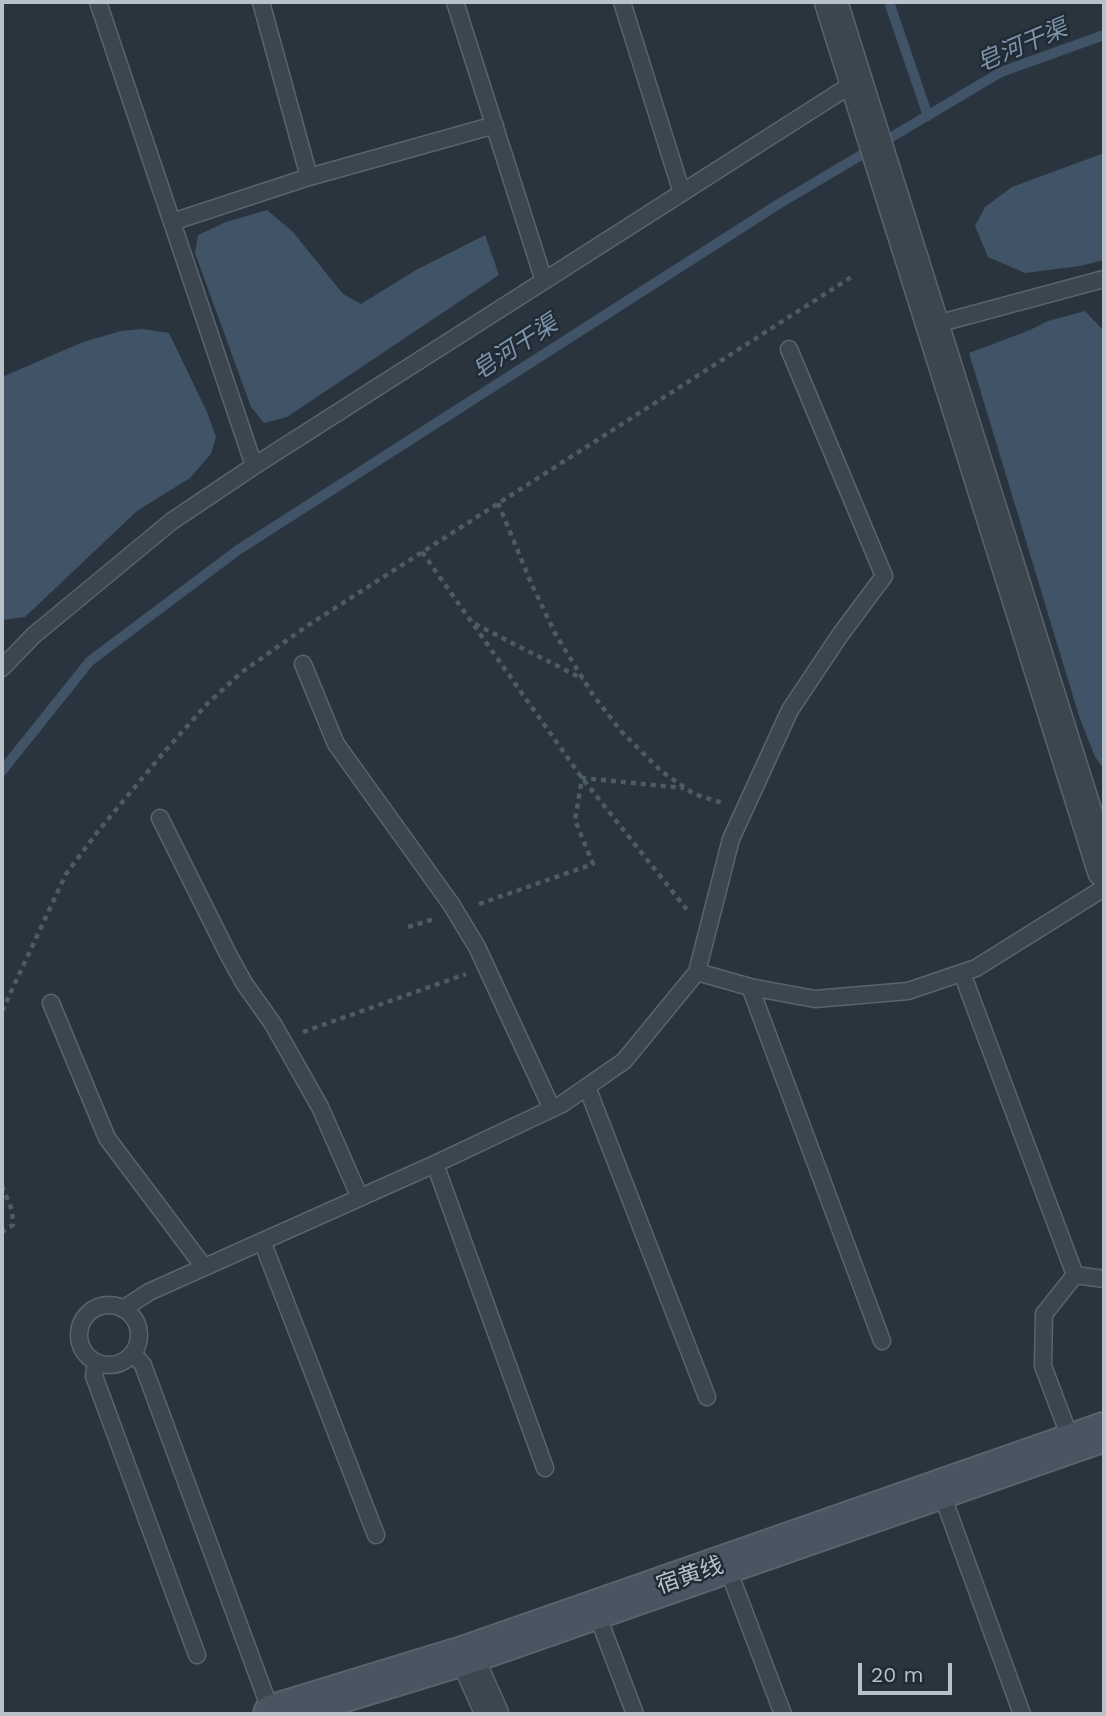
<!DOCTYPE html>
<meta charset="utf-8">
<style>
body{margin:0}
#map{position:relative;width:1106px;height:1716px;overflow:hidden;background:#29343f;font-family:"Work Sans",sans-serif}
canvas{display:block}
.frame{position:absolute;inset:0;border:4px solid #b9c1ca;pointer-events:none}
.scale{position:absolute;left:858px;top:1663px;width:94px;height:32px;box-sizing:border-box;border:4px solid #b9c1ca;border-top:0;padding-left:9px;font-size:21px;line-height:24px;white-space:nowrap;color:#b9c1ca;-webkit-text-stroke:5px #212b35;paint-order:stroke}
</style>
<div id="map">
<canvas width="1106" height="1716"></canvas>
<div class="frame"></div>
<div class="scale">20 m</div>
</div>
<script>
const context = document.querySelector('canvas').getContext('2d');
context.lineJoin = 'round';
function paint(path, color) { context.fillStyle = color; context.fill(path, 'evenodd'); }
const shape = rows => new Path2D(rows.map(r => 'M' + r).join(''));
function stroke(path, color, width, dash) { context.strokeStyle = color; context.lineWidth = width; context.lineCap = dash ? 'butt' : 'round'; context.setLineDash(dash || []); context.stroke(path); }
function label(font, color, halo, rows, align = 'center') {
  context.font = font + ' "Work Sans","Noto Sans SC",sans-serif'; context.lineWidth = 5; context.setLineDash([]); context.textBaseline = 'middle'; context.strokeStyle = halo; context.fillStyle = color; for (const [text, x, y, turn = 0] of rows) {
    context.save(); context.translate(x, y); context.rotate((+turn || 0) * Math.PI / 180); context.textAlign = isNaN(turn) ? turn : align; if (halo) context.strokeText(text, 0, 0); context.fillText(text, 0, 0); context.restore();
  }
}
const water = shape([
 [1104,153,1104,260,1080,266,1025,273,988,257,975,226,985,207,1012,187],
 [267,210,293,232,343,294,361,304,416,270,485,235,499,275,287,417,264,423,251,407,195,253,198,235,226,222],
 [1085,311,1104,331,1104,769,1095,757,1079,716,969,353,1030,330,1048,321],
 [143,329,169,333,207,412,216,437,211,454,190,478,137,511,25,617,3,620,2,377,83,342,121,331]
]);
const stream = shape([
 [889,2,928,116],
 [2,771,90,661,238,550,777,205,1001,72,1104,35]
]);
const path = shape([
 [498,503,532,585,556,635,593,695,621,731,661,771,694,794,723,803],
 [422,552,582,778,688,911],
 [475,624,583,679],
 [479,904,593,864,575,820,582,778,684,788],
 [408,927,434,919],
 [2,1011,66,874,99,830,165,751,207,704,242,672,307,626,853,276],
 [303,1032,466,974],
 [2,1186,12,1210,13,1225,2,1232]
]);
const lane = shape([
 [98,2,254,466],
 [261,2,309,177,495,125],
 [455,2,544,281],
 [622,2,682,193],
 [172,222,309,177],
 [933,325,1104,279],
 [303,664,336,744,451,904,477,947,552,1109],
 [2,668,34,635,172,521,254,466,857,81],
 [160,818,228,954,244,983,273,1024,320,1107,360,1198],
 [697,972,750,987,815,999,908,991,976,968,1104,888],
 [962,973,1075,1275],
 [750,987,882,1341],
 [51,1003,107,1138,204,1267],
 [587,1087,707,1397],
 [435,1164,545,1468],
 [262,1241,376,1535],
 '79 1335a30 30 0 1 1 60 0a30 30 0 1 1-60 0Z',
 [123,1309,149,1292,435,1164,562,1104,624,1061,697,972,731,839,790,710,840,635,884,576,789,349],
 [133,1353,143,1365,272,1714],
 [96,1363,94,1376,197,1655],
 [1072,1443,1043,1366,1044,1314,1075,1275,1104,1279],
 [940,1489,1022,1714],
 [726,1564,783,1714],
 [595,1609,635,1714]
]);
const street = shape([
 [831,2,1104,871],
 [466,1655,492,1714]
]);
const secondary = shape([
 [273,1714,466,1655,1104,1432]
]);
const streetNames = [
 ["宿黄线",690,1576,-19]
];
const waterNames = [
 ["皂河干渠",1022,46,-23],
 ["皂河干渠",515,348,-33]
];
paint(water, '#405367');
stroke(stream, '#405367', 10);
stroke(lane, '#5a646d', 19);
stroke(street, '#5a646d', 35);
stroke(secondary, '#5a646d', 42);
stroke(path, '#4b5e5f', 4.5, [5, 5]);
stroke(lane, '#3c464f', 16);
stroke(street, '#3c464f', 32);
stroke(secondary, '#4b5562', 38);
label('23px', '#b9c1ca', '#212b35', streetNames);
label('italic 24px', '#7d94aa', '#212b35', waterNames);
</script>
